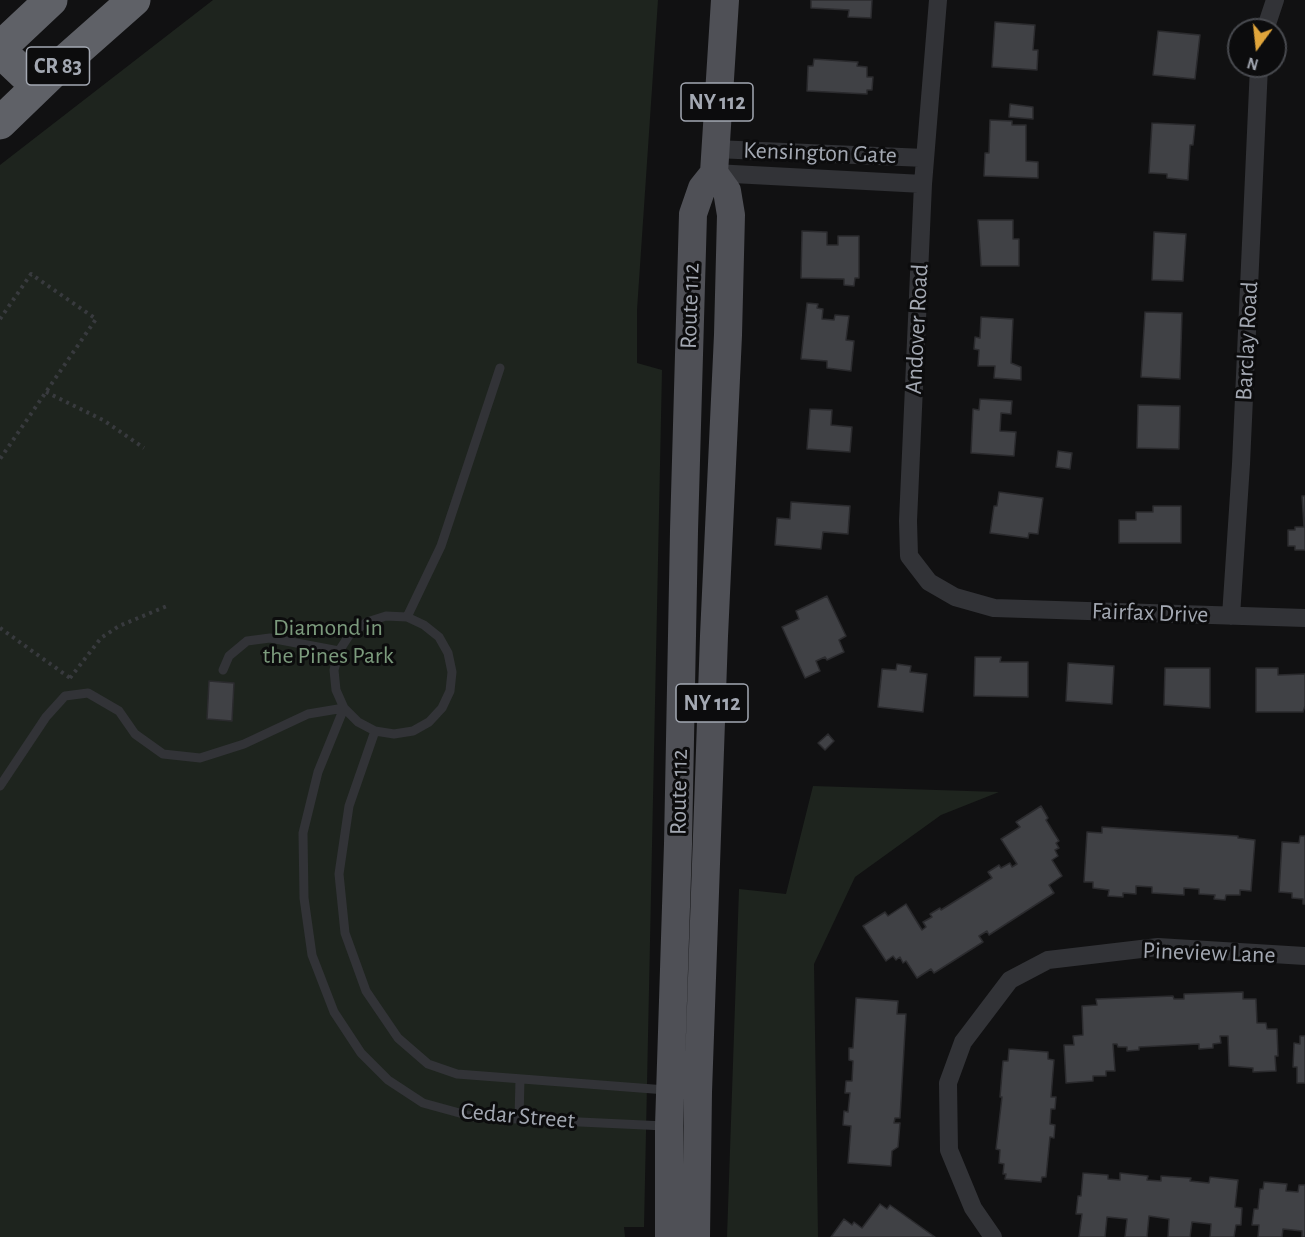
<!DOCTYPE html>
<style>
body{margin:0}
#map{position:relative;width:1305px;height:1237px;overflow:hidden;background:#111112;font-family:"Alegreya Sans",sans-serif}
canvas{display:block}
.north{position:absolute;left:1227px;top:18px;width:60px;height:60px;box-sizing:border-box;background:#0c0c0d;border:2px solid #484a4f;border-radius:50%;rotate:195deg;font-size:16px;font-weight:700;line-height:24px;text-align:center;color:#a3a8b2}
.north::after{content:'';display:block;margin:auto;width:21px;height:27px;background:#e0a53b;clip-path:polygon(50% 0,100% 100%,50% 72%,0 100%)}
</style>
<div id="map">
<canvas width="1305" height="1237"></canvas>
<div class="north">N</div>
</div>
<script>
const context = document.querySelector('canvas').getContext('2d');
context.lineJoin = 'round';
function paint(path, color) { context.fillStyle = color; context.fill(path, 'evenodd'); }
const shape = rows => new Path2D(rows.map(r => 'M' + r).join(''));
function stroke(path, color, width, dash) { context.strokeStyle = color; context.lineWidth = width; context.lineCap = dash ? 'butt' : 'round'; context.setLineDash(dash || []); context.stroke(path); }
function label(font, color, halo, rows, align = 'center') {
  context.font = font + ' "Alegreya Sans",sans-serif'; context.lineWidth = 6; context.setLineDash([]); context.textBaseline = 'middle'; context.strokeStyle = halo; context.fillStyle = color; for (const [text, x, y, turn = 0] of rows) {
    context.save(); context.translate(x, y); context.rotate((+turn || 0) * Math.PI / 180); context.textAlign = isNaN(turn) ? turn : align; if (halo) context.strokeText(text, 0, 0); context.fillText(text, 0, 0); context.restore();
  }
}
const green = shape([
 [213,0,658,0,637,310,637,363,662,370,644,1227,624,1227,625,1237,0,1237,0,165],
 [813,786,999,792,941,815,855,877,814,964,818,1237,727,1237,739,889,786,894]
]);
const building = shape([
 [811,0,872,0,871,18,848,17,849,10,811,8,811,0],
 [995,22,1035,25,1033,50,1038,50,1037,70,992,67,995,22],
 [1158,31,1200,35,1195,79,1153,75,1158,31],
 [814,59,858,62,857,66,867,67,867,77,873,77,872,90,867,90,867,94,807,91,808,66,813,66,814,59],
 [1010,104,1033,107,1033,119,1009,117,1010,104],
 [990,120,1012,121,1012,125,1026,125,1026,161,1038,162,1038,178,984,176,985,153,989,153,990,120],
 [1152,123,1195,125,1193,145,1190,145,1188,180,1167,178,1167,174,1149,173,1152,123],
 [978,220,1013,220,1013,239,1019,239,1019,266,981,266,978,220],
 [802,231,827,232,827,245,838,245,838,236,859,236,859,278,855,278,854,286,844,285,844,279,801,278,802,231],
 [1154,232,1186,234,1183,281,1152,280,1154,232],
 [807,303,818,304,817,308,823,309,822,319,834,320,835,315,849,316,846,340,854,341,851,371,827,368,827,361,801,359,807,303],
 [1145,312,1182,313,1180,379,1141,377,1145,312],
 [981,317,1013,319,1011,363,1021,367,1021,380,994,378,995,366,978,366,979,350,974,349,975,337,980,338,981,317],
 [980,399,1012,401,1011,414,1001,413,1000,431,1016,432,1014,456,971,453,973,409,979,410,980,399],
 [1138,405,1180,406,1179,449,1137,448,1138,405],
 [810,409,832,410,831,425,852,427,850,452,807,449,810,409],
 [1058,451,1072,453,1070,469,1056,467,1058,451],
 [999,492,1043,498,1038,534,1029,533,1028,538,990,533,994,506,997,506,999,492],
 [1302,496,1305,496,1305,550,1295,550,1295,546,1288,546,1288,530,1295,530,1295,527,1304,527,1302,496],
 [791,502,850,506,848,534,823,532,821,549,775,545,777,518,790,519,791,502],
 [1153,506,1181,506,1181,543,1119,543,1119,520,1136,520,1136,512,1153,512,1153,506],
 [827,596,846,636,839,640,844,652,827,660,825,657,816,661,820,671,805,678,782,627,799,619,796,611,827,596],
 [975,657,1001,657,1000,662,1028,662,1028,697,974,696,975,657],
 [1068,663,1114,666,1112,704,1066,701,1068,663],
 [897,664,911,666,910,672,927,674,923,712,878,707,882,669,896,670,897,664],
 [1165,668,1210,668,1210,708,1164,705,1165,668],
 [1256,668,1278,668,1278,675,1305,674,1305,706,1303,712,1256,712,1256,668],
 [209,681,234,683,232,721,207,719,209,681],
 [828,734,834,741,825,750,818,743,828,734],
 [1041,806,1048,818,1046,820,1059,841,1056,843,1059,848,1055,850,1058,856,1052,860,1062,876,1049,885,1054,893,989,935,987,931,979,936,983,942,934,973,931,969,917,978,906,961,903,963,900,957,896,960,893,956,886,961,863,926,885,912,888,916,906,904,922,930,926,927,923,922,932,917,930,914,940,908,941,910,992,878,988,872,999,865,1001,868,1010,863,1012,867,1017,864,1001,839,1020,827,1016,822,1041,806],
 [1102,827,1238,836,1238,838,1255,840,1251,891,1240,890,1240,895,1226,895,1225,900,1214,899,1215,895,1199,894,1199,889,1184,888,1184,895,1152,893,1152,887,1136,886,1136,894,1123,893,1123,897,1108,896,1109,890,1093,888,1093,882,1084,882,1087,832,1102,833,1102,827],
 [1300,836,1305,836,1305,904,1303,904,1303,899,1292,898,1292,893,1279,892,1282,842,1299,843,1300,836],
 [1243,992,1243,999,1256,999,1257,1023,1266,1023,1267,1029,1277,1029,1278,1056,1275,1056,1276,1071,1253,1072,1253,1068,1229,1066,1228,1036,1220,1036,1221,1043,1213,1044,1213,1048,1199,1049,1199,1044,1139,1047,1139,1050,1127,1051,1127,1047,1118,1047,1117,1044,1113,1044,1115,1071,1106,1071,1106,1076,1093,1076,1093,1081,1066,1083,1064,1045,1074,1045,1073,1036,1083,1035,1082,1006,1097,1005,1096,999,1173,996,1174,999,1184,999,1184,994,1243,992],
 [856,998,898,1001,897,1014,906,1014,900,1118,895,1118,894,1123,900,1123,898,1147,892,1151,891,1166,848,1163,851,1126,843,1125,844,1111,848,1112,850,1093,845,1093,846,1081,852,1081,853,1061,849,1060,849,1048,853,1048,856,998],
 [1300,1036,1305,1036,1305,1083,1297,1083,1297,1067,1293,1067,1294,1043,1300,1044,1300,1036],
 [1009,1049,1048,1052,1048,1059,1054,1060,1051,1097,1056,1097,1055,1109,1051,1109,1050,1124,1055,1125,1054,1138,1050,1137,1046,1177,1042,1177,1041,1182,1005,1179,1006,1174,1003,1174,1004,1164,999,1163,1000,1150,996,1149,1002,1097,1000,1097,1003,1061,1008,1061,1009,1049],
 [1083,1173,1108,1175,1108,1179,1120,1180,1120,1173,1148,1176,1147,1180,1161,1181,1161,1176,1191,1178,1190,1181,1209,1183,1210,1177,1238,1180,1235,1207,1242,1208,1241,1225,1236,1225,1234,1237,1210,1237,1211,1224,1192,1222,1190,1237,1168,1237,1169,1219,1149,1216,1147,1237,1125,1237,1127,1219,1107,1217,1105,1237,1079,1237,1082,1214,1076,1214,1078,1196,1081,1196,1083,1173],
 [1264,1182,1287,1184,1286,1191,1298,1192,1299,1185,1305,1185,1305,1237,1302,1237,1302,1231,1283,1229,1282,1237,1258,1237,1259,1225,1252,1225,1254,1209,1258,1209,1260,1189,1263,1189,1264,1182],
 [880,1204,887,1209,890,1205,935,1237,831,1237,844,1219,852,1225,854,1222,862,1228,880,1204]
]);
const path = shape([
 [0,319,31,274,96,319,0,459],
 [46,392,103,420,144,448],
 [0,628,70,678],
 [70,678,101,638,119,626,167,606]
]);
const lane = shape([
 [407,617,441,546,500,368],
 [223,670,229,656,247,641,270,638,339,651],
 [344,708,358,722,375,731,394,734,413,731,429,722,442,708,450,691,452,672,448,653,439,637,424,625,407,617,386,616,367,622,350,634,339,651,334,670,336,690,344,708,318,772,303,833,304,898,312,955,334,1012,361,1053,388,1080,423,1103,474,1117,665,1126],
 [375,731,349,806,339,874,345,933,366,991,398,1038,428,1064,457,1074,666,1090],
 [0,786,46,717,65,696,88,693,119,711,135,734,163,754,200,758,244,744,308,714,344,708],
 [519,1119,520,1079]
]);
const street = shape([
 [938,0,923,184,908,521,909,556,929,582,955,597,994,608,1305,618],
 [1265,30,1275,0],
 [715,149,925,158],
 [714,173,923,184],
 [1231,616,1241,464,1259,66],
 [993,1237,973,1208,949,1150,948,1083,963,1042,1010,980,1048,960,1158,947,1305,956]
]);
const primary = shape([
 [669,1237,669,1126,678,844,684,531,693,214,702,188,714,173,725,0],
 [696,1237,698,1092,714,636,728,335,731,215,727,191,714,173]
]);
const highway = shape([
 [0,48,51,0],
 [0,51,37,86],
 [0,123,57,68,134,0]
]);
const shields = [
 [58,66,63],
 [717,102,72],
 [712,703,72]
];
const shieldNames = [
 ["CR 83",58,66],
 ["NY 112",717,102],
 ["NY 112",712,703]
];
const streetNames = [
 ["Kensington Gate",820,153,2],
 ["Route 112",690,306,-88],
 ["Andover Road",917,329,-87],
 ["Barclay Road",1247,341,-87],
 ["Fairfax Drive",1150,613,2],
 ["Route 112",679,792,-89],
 ["Pineview Lane",1209,953,2],
 ["Cedar Street",518,1116,5]
];
const parkNames = [
 ["Diamond in",328,628],
 ["the Pines Park",328,656]
];
paint(green, '#1e241e');
paint(building, '#404145');
stroke(building, '#2b2b2e', 1.5);
stroke(path, '#383a3e', 4, [3, 4.5]);
stroke(lane, '#323337', 9);
stroke(street, '#323337', 18);
stroke(primary, '#4f5056', 28);
stroke(highway, '#5f6167', 33);
for (const [x, y, w] of shields) { const box = new Path2D(); box.roundRect(x - w / 2, y - 19, w, 38, 4.5); context.fillStyle = '#0c0c0d'; context.fill(box); stroke(box, '#a3a8b2', 1.5); }
label('bold 22px', '#a3a8b2', null, shieldNames);
label('24px', '#a3a8b2', '#0c0c0d', streetNames);
label('24px', '#7c9b7d', '#0c0c0d', parkNames);
</script>
